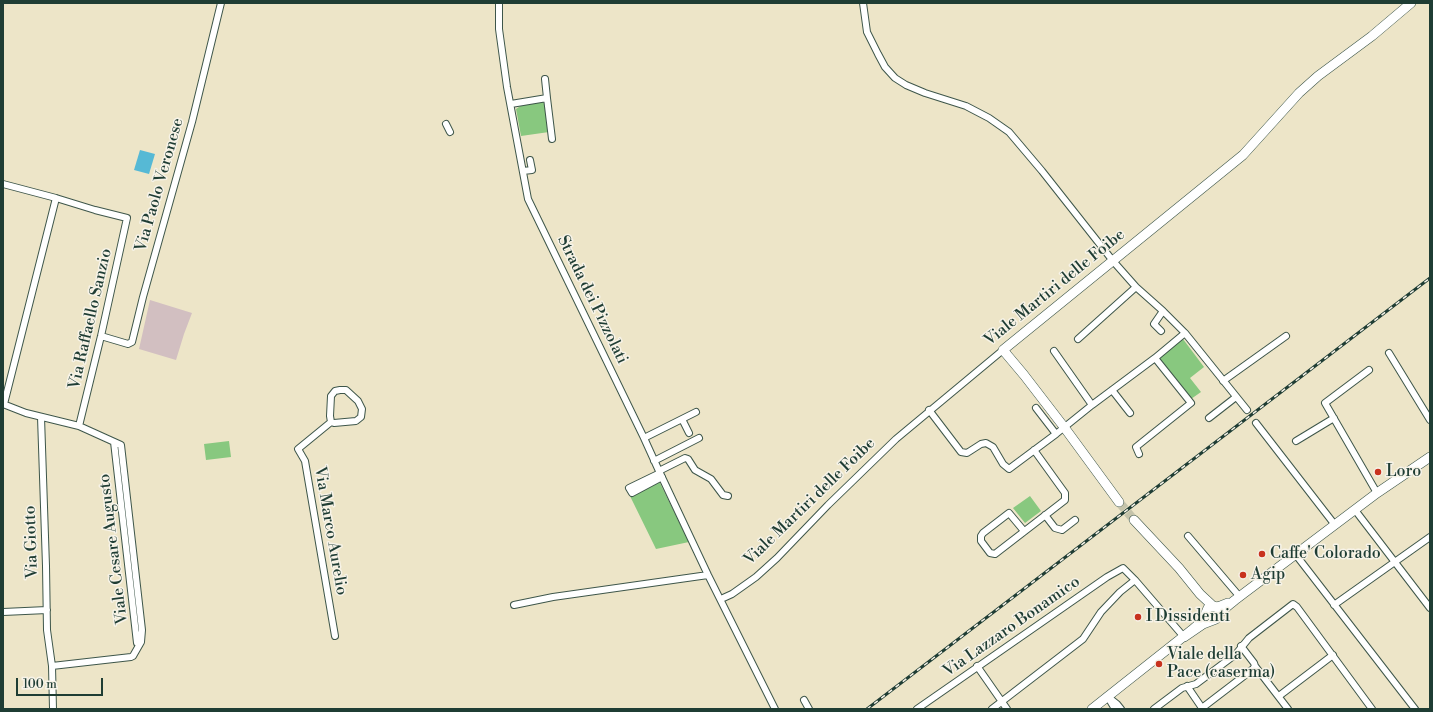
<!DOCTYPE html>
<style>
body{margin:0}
#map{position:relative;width:1433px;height:712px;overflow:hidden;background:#ede5c8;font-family:"Libre Bodoni",serif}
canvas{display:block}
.frame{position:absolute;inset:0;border:4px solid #1f3d34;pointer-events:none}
.scale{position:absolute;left:16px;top:678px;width:87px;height:18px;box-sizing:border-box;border:2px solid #1f3d34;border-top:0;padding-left:5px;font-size:12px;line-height:14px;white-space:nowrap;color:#1f3d34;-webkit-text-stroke:3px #f7f3e8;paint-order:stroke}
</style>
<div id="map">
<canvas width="1433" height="712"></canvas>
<div class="frame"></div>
<div class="scale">100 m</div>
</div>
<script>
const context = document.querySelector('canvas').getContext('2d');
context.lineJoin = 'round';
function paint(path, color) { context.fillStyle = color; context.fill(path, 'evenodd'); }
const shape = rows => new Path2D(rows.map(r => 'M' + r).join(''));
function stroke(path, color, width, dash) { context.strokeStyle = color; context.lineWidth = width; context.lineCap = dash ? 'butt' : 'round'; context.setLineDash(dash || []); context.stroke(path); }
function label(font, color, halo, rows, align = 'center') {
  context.font = font + ' "Libre Bodoni",serif'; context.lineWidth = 3; context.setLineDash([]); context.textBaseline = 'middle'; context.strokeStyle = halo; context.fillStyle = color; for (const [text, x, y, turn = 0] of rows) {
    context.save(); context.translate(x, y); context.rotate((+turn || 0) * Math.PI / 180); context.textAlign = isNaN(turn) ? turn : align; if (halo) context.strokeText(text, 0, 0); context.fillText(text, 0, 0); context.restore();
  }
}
const industrial = shape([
 [150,300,192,313,184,334,176,360,139,349]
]);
const green = shape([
 [543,102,546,107,549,132,521,136,516,109,522,105],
 [1183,339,1204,367,1190,378,1201,392,1191,399,1159,358],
 [229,441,231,457,206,460,204,444],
 [659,481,689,542,656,549,630,496],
 [1030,496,1041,511,1025,523,1013,508]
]);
const water = shape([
 [140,150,155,154,149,174,134,170]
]);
const secondaryTunnel = shape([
 [1119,502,1134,520]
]);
const street = shape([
 [499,3,499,29,507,87,528,199,644,438,659,471,708,575,775,709],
 [863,3,867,32,878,54,885,67,895,78,906,85,925,93,966,106,989,118,1009,132,1042,171,1113,261,1136,287,1163,311,1185,333,1247,410],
 [545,79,547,98],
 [511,104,547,98,552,139],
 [446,124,450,132],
 [523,171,532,170,530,160],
 [3,184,56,198,95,210,127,218,101,336,79,426],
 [1161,331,1154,324,1163,311],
 [101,336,128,344,132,342,143,297,192,122,221,3],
 [1078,339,1136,287],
 [1054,351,1092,405],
 [1389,353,1430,420],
 [1369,370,1325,403,1377,493],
 [1223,381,1286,336],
 [340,390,346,390,358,401,362,409,361,417,356,421,334,423,331,422,330,416,331,396,335,391,340,390],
 [1112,390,1130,413],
 [3,404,26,413,79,426,121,445,142,630,141,642,133,656,131,657,52,666],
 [4,404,56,198],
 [1036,408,1056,434],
 [929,410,961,452,967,453,981,444,986,443,993,447,1003,464,1009,469,1056,434,1092,405,1155,358,1185,333],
 [41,417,46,566,47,630,52,666,53,709],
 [1209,418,1236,397],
 [682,419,689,433],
 [331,422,298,449,305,461,335,636],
 [1256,423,1335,525],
 [644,438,696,412],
 [1296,441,1334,418],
 [114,442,137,643],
 [1139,454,1136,447,1191,403,1155,358],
 [654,461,699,438],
 [659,471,685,458,688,459,695,470,711,479,723,495,728,496],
 [660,473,629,488,632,493,662,477],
 [1355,510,1430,608],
 [1045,515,1055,528,1062,530,1075,520],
 [1024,531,1009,513,983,533,981,536,981,541,990,553,995,554,1065,500,1065,493,1034,450],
 [1188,536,1240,597],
 [1296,555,1415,709],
 [721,599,732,594,756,577,777,558,828,505,896,439,1003,350],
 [514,605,553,597,708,575],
 [1334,605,1430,537],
 [3,612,47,610],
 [977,666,1007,709],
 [1255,666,1288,709],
 [1187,686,1202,708,1253,669,1255,666,1254,663,1241,646],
 [1107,696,1117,704,1121,709],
 [1279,696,1333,655],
 [1109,699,1115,709],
 [804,700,809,709],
 [917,709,1107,577,1123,568,1135,580,1184,637],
 [992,709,1083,639,1101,612,1120,592,1135,580],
 [1154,709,1182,688,1196,684,1236,654,1249,638,1293,604,1297,607,1372,709]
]);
const secondary = shape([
 [1119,502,1064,427,1024,375,1003,350,1243,155,1299,93,1318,76,1372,36,1411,3],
 [1134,520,1179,568,1200,594,1214,607],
 [1184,637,1203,624,1216,619,1219,613,1235,600,1377,493,1430,457],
 [1092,709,1193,629,1203,620,1208,608,1212,606,1218,607,1228,603]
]);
const rail = shape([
 [867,709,1430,278]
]);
const markers = [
 [1378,472,4,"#c8321e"],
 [1262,554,4,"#c8321e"],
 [1243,575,4,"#c8321e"],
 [1138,617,4,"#c8321e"],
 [1159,664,4,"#c8321e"]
];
const streetNames = [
 ["Via Paolo Veronese",160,185,-74],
 ["Viale Martiri delle Foibe",1055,288,-39],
 ["Strada dei Pizzolati",592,300,64],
 ["Via Raffaello Sanzio",91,319,-77],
 ["Viale Martiri delle Foibe",810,502,-44],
 ["Via Marco Aurelio",330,531,80],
 ["Via Giotto",32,542,-92],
 ["Viale Cesare Augusto",114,549,-97],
 ["Via Lazzaro Bonamico",1012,627,-35]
];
const poiNames = [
 ["Loro",1386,472],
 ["Caffe' Colorado",1270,554],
 ["Agip",1251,575],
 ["I Dissidenti",1146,617],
 ["Viale della",1167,655],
 ["Pace (caserma)",1167,673]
];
paint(industrial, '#d2bfc1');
paint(green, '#88c87f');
paint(water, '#56b9d5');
stroke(secondaryTunnel, '#c4c3aa', 9, [9, 4.5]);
stroke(street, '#3e564a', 8);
stroke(secondary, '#3e564a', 10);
stroke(street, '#fff', 6);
stroke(secondary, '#fff', 9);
stroke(rail, '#1f3d34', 3);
stroke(rail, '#f7f3e8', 1.5, [4.5]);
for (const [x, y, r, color] of markers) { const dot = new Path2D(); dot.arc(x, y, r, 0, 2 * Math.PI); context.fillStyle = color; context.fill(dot); stroke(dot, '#f7f3e8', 1.5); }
label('16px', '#1f3d34', '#f7f3e8', streetNames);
label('16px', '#1f3d34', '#f7f3e8', poiNames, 'left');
</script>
